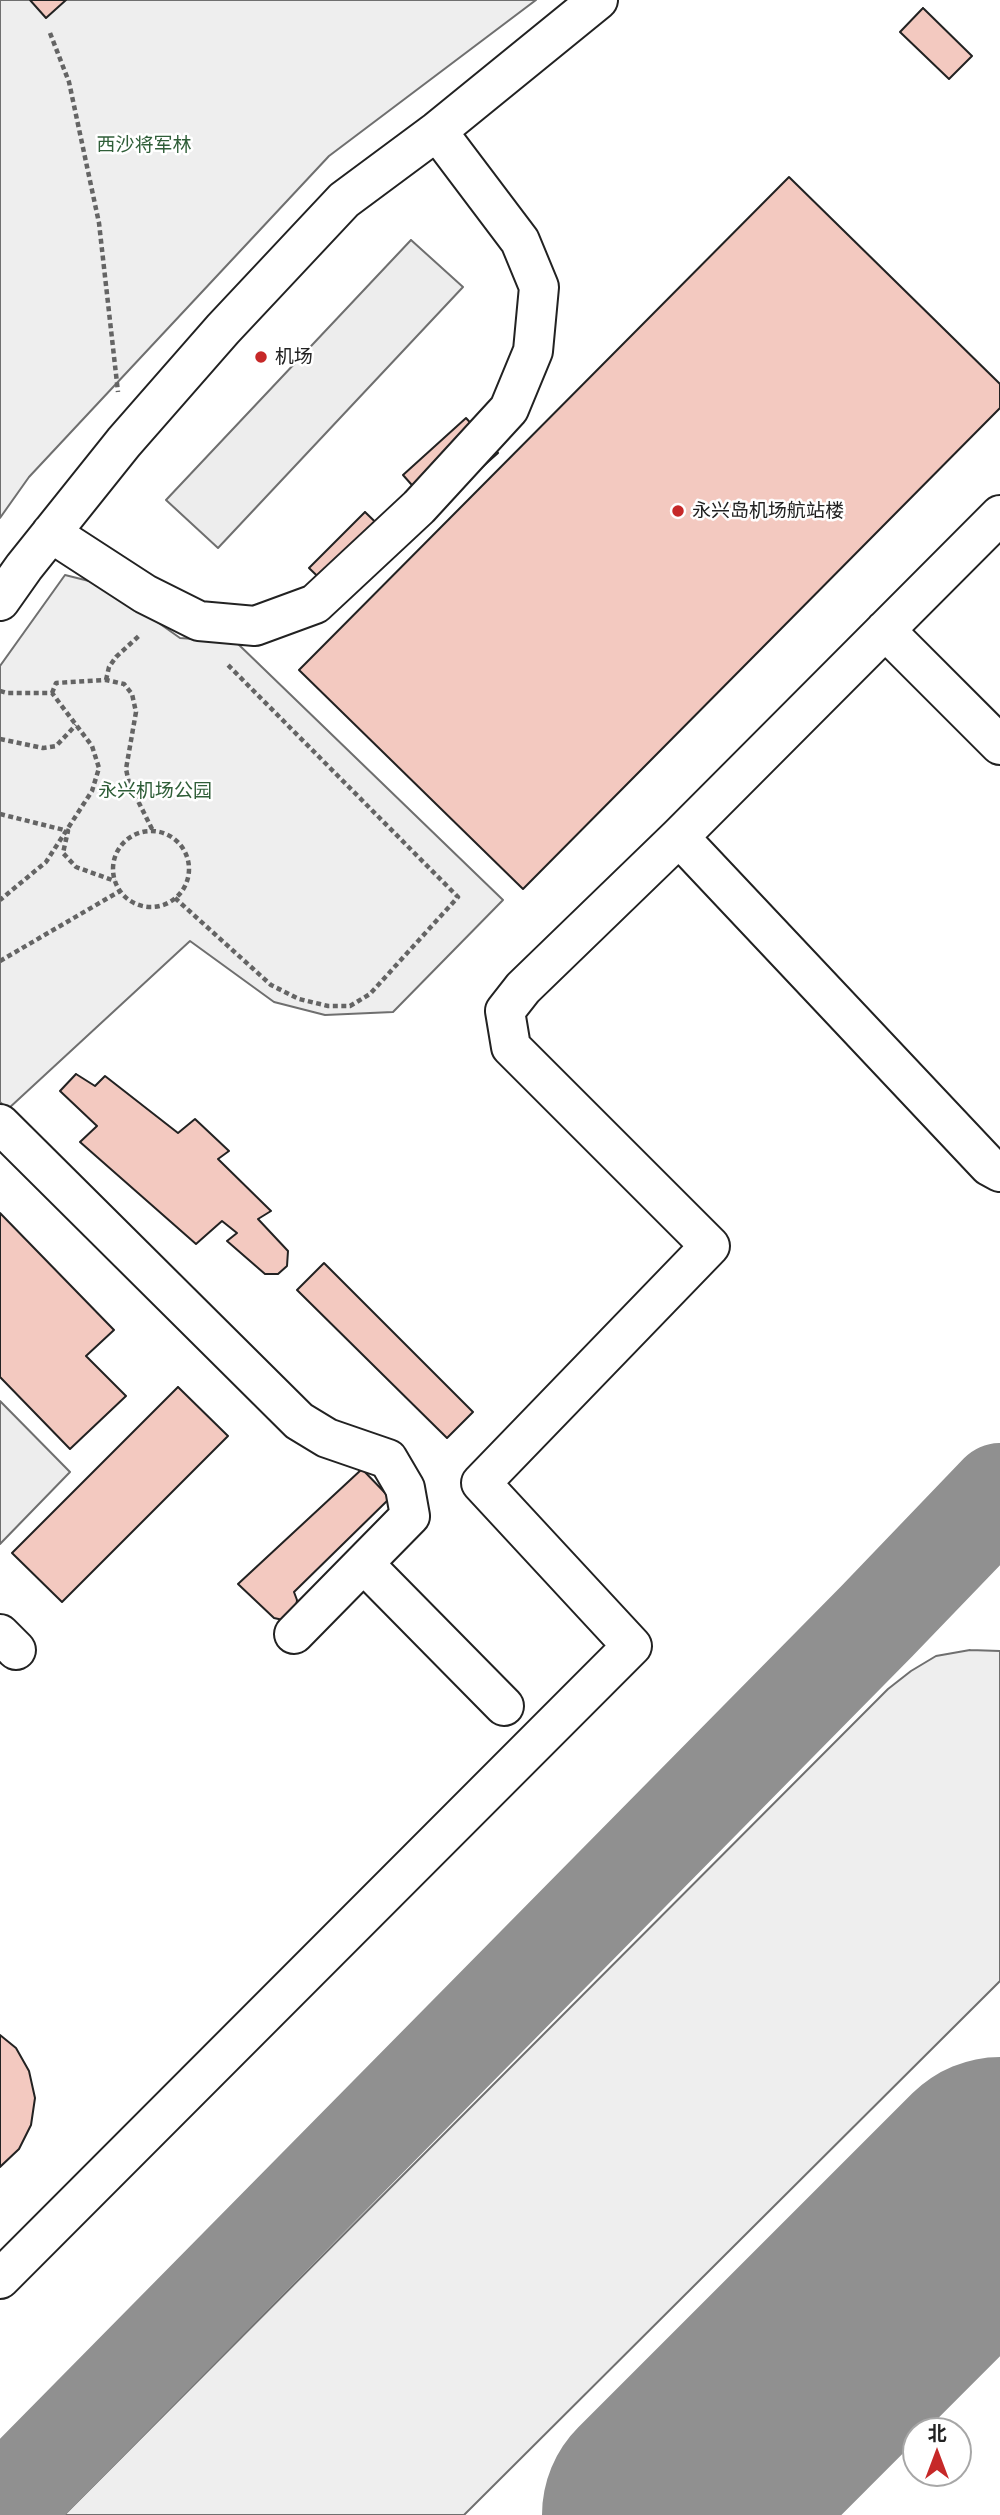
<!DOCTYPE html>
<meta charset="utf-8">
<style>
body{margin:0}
#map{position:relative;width:1000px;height:2515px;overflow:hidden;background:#fff;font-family:"Asap Condensed","Noto Sans SC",sans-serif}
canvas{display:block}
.north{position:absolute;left:902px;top:2417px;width:70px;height:70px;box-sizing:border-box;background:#fff;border:2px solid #a7a7a7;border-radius:50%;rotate:0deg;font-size:19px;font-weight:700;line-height:28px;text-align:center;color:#222}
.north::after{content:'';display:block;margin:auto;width:24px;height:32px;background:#c62828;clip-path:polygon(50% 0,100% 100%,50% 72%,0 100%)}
</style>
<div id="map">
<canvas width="1000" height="2515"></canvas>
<div class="north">北</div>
</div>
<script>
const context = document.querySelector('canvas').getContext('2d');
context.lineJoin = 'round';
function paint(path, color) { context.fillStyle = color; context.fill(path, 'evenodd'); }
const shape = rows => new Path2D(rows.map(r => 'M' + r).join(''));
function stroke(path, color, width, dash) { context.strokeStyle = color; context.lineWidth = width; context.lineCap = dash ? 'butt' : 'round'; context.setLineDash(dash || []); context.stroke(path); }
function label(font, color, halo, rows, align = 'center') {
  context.font = font + ' "Asap Condensed","Noto Sans SC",sans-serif'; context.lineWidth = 5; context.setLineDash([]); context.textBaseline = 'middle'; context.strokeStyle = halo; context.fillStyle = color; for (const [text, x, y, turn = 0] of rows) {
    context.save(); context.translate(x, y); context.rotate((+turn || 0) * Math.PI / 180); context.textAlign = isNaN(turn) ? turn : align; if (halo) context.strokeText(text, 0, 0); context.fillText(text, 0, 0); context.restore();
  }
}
const green = shape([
 [0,0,536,0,329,156,29,477,0,518,0,0],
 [65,575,105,585,180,638,236,642,503,900,393,1012,325,1015,274,1002,190,941,8,1109,0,1102,0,666,65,575],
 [970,1650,1000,1651,1000,1981,464,2515,64,2515,888,1689,911,1671,936,1656,970,1650]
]);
const parking = shape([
 [411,240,463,287,218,548,166,500,411,240],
 [0,1401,70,1472,0,1544,0,1401]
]);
const taxiway = shape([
 [0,2510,877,1621,1000,1493]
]);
const runway = shape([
 [666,2515,1000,2181]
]);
const building = shape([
 [30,0,66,0,46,18,30,0],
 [923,8,972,56,949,79,900,32,923,8],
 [789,177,1000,384,1000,408,523,889,299,670,789,177],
 [466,418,498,453,434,510,403,475,466,418],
 [365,512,398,544,342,600,309,568,365,512],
 [76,1074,95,1086,105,1076,178,1133,195,1119,229,1151,218,1159,271,1211,258,1219,288,1251,287,1266,278,1274,265,1274,227,1241,237,1233,222,1221,196,1244,80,1142,97,1126,60,1091,76,1074],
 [0,1213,114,1330,86,1356,126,1396,70,1449,0,1377,0,1213],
 [324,1263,473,1412,447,1438,297,1290,324,1263],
 [178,1387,228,1436,62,1602,12,1553,178,1387],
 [362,1469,390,1498,294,1592,297,1600,296,1608,283,1620,274,1618,238,1584,362,1469],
 [0,2035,16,2048,29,2071,35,2098,31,2125,19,2149,0,2167,0,2035]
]);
const path = shape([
 [50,33,69,82,99,223,118,392],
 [106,680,109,667,116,657,141,634],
 [0,691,7,693,52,693,92,746,99,768,92,791,46,862,0,900],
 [52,693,56,683,106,680,124,684,132,694,136,712,126,769,129,783,153,831],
 [0,739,43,748,56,746,76,725],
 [0,814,68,831,63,853,76,867,115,881],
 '113 869a38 38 0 1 1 76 0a38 38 0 1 1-76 0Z',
 [175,898,271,985,299,999,328,1006,350,1006,370,994,458,897,226,663],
 [0,961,120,891]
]);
const minor = shape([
 [51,533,145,594,199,621,255,626,315,604,419,507,509,409,533,351,539,287,520,241,437,131],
 [0,601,24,567,124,442,223,329,344,200,437,131,598,0],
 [885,630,1000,745],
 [679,837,989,1166,1000,1172],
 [0,1124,299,1421,327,1438,388,1459,405,1488,410,1516,294,1634],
 [364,1564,504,1706],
 [0,1634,16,1650],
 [0,2279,632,1646,481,1483,710,1246,511,1047,505,1011,523,988,679,837,1000,515]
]);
const markers = [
 [261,357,7,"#c62828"],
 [678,511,7,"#c62828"]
];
const parkNames = [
 ["西沙将军林",144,145],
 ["永兴机场公园",155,791]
];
const poiNames = [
 ["机场",275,357],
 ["永兴岛机场航站楼",692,511]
];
paint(green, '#eee');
stroke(green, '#6f6f6f', 2);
paint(parking, '#ededed');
stroke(parking, '#6f6f6f', 2);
stroke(taxiway, '#909090', 100);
stroke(runway, '#909090', 248);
paint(building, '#f3c9c0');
stroke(building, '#222', 2);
stroke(minor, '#222', 42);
stroke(path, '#646464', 4.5, [5, 3.5]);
stroke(minor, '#fff', 38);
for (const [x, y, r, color] of markers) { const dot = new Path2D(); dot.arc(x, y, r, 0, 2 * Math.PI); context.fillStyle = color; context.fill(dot); stroke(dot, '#fff', 2.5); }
label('19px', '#2f5e38', '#fff', parkNames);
label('19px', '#222', '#fff', poiNames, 'left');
</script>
